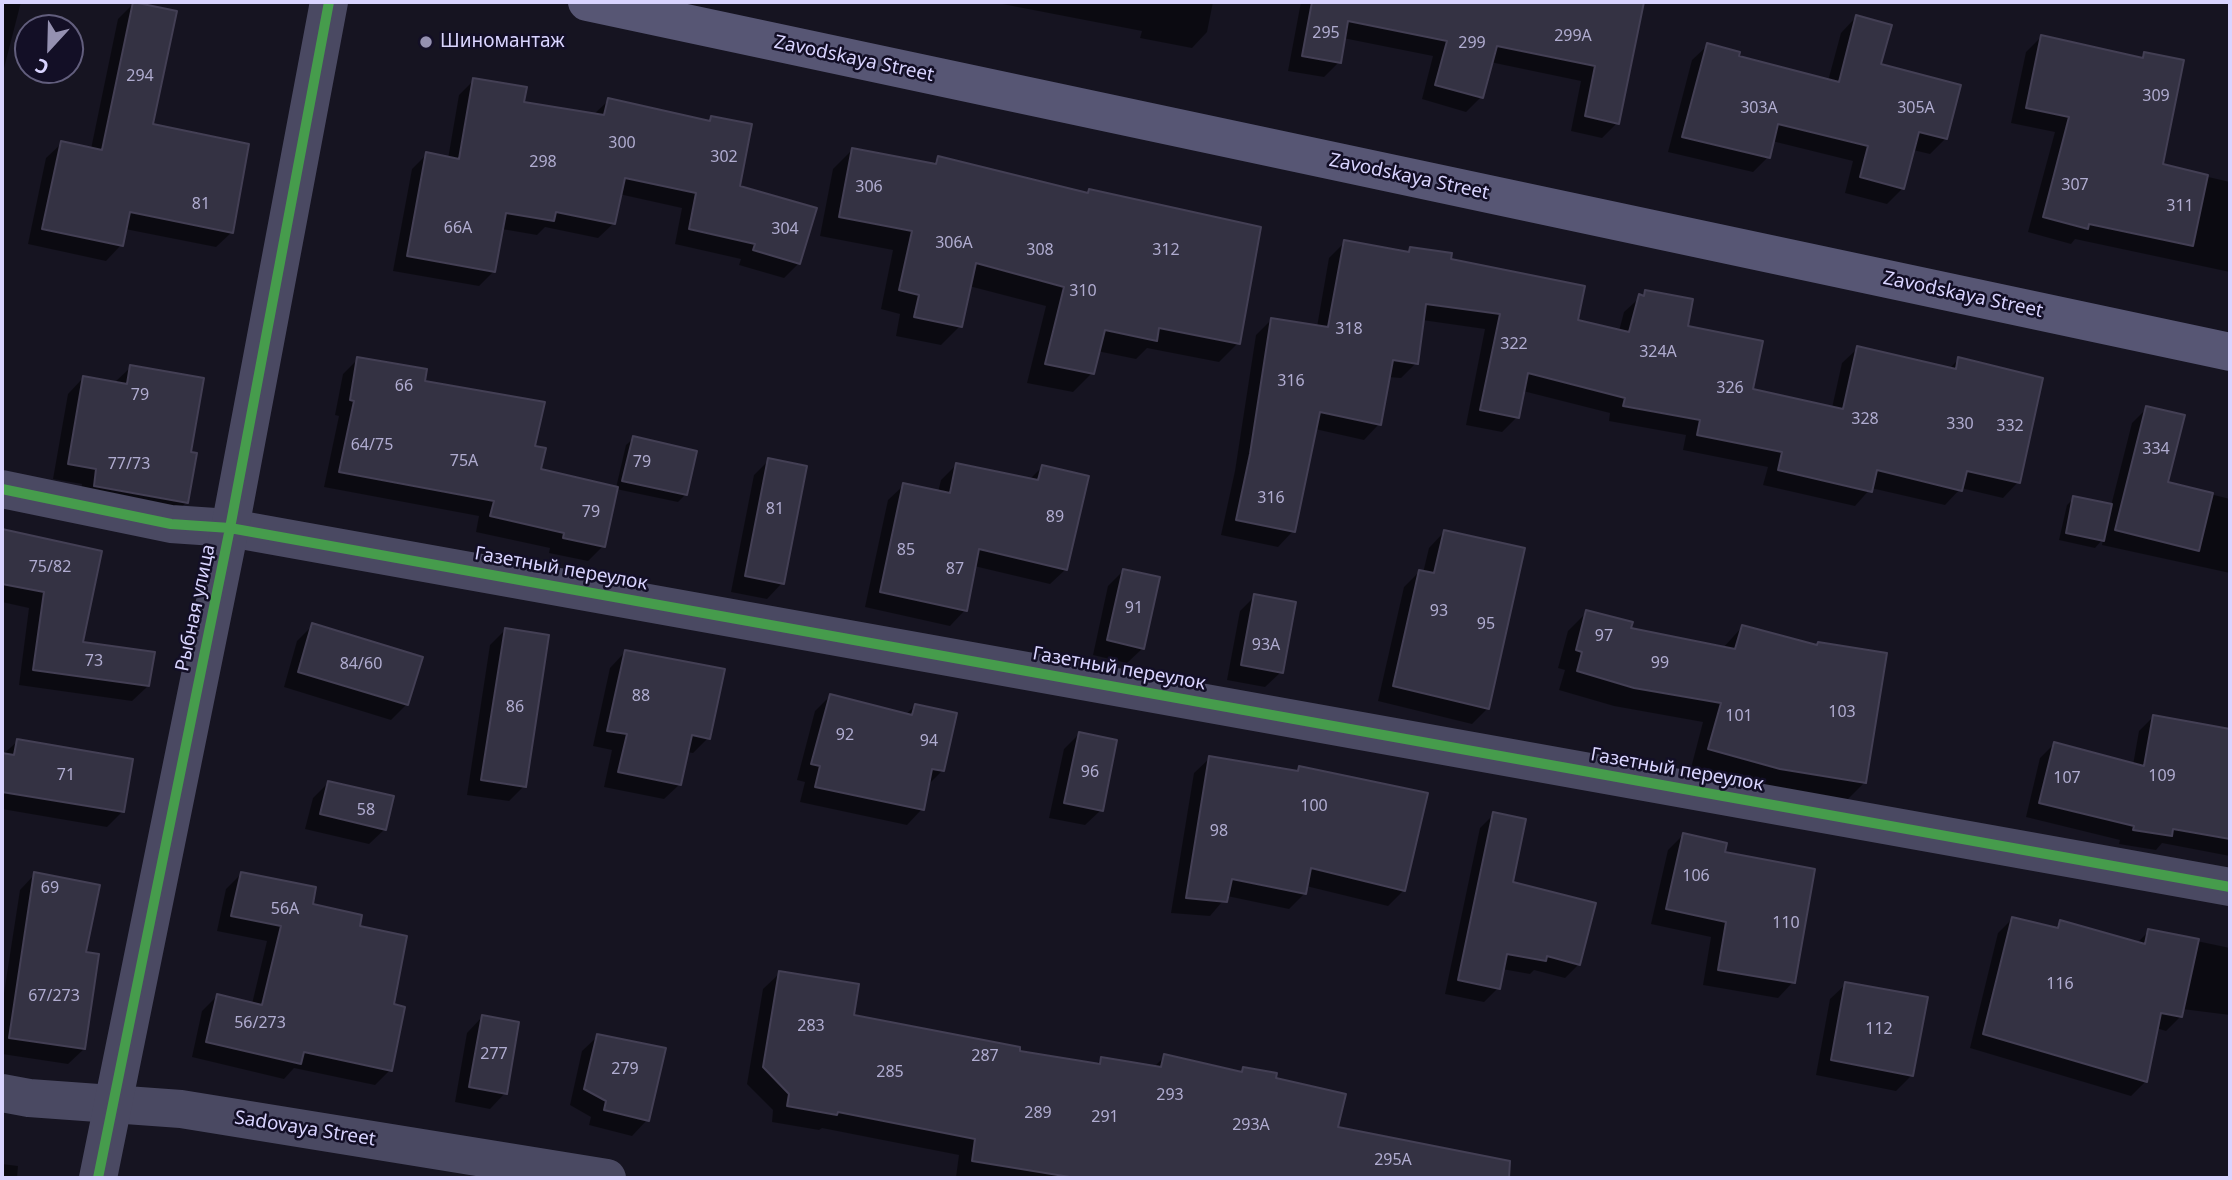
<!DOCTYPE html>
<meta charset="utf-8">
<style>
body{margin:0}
#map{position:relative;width:2232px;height:1180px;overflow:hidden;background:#161421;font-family:"Noto Sans",sans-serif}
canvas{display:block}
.frame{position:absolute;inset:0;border:4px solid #d9d4ff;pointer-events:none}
.north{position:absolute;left:14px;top:14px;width:70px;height:70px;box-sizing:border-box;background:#130f26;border:2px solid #625e7d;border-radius:50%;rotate:202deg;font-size:19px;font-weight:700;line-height:28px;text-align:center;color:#d9d4ff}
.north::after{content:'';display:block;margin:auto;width:24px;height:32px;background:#9591b1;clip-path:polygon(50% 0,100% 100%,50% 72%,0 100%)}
</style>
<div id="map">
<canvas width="2232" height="1180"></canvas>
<div class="frame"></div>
<div class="north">С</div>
</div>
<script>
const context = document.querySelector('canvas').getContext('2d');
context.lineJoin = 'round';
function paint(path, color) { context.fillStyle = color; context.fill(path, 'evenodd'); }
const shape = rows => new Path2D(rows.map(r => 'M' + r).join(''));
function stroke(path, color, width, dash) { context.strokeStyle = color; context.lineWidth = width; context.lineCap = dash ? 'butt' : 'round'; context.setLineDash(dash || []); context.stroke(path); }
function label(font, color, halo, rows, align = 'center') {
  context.font = font + ' "Noto Sans",sans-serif'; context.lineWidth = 5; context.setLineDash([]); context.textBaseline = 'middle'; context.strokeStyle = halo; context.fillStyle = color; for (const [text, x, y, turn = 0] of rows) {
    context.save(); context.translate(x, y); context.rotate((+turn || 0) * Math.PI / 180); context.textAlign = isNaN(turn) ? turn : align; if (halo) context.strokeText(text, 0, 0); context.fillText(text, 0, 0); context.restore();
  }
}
const shadow = shape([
 [2,2,21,2,2,76],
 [992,2,1213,2,1207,32,1192,48,1140,38,1142,31],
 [1301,2,1642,2,1617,123,1602,138,1571,131,1581,81,1490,62,1481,97,1466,112,1422,99,1433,56,1343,38,1339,62,1324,77,1288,71],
 [134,3,151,125,232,232,216,247,125,229,121,245,106,261,28,244,46,158,62,143,91,149,118,19],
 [1856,17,1879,65,1945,139,1930,154,1913,150,1903,188,1887,204,1845,193,1853,161,1772,141,1768,157,1753,172,1668,152,1692,60,1708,45,1737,57,1828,81,1841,33],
 [2041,37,2140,59,2145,53,2161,166,2230,182,2230,272,2075,239,2071,244,2028,232,2055,132,2011,123,2026,52],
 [474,80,522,103,593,115,609,100,707,122,712,118,738,187,799,263,784,278,739,265,741,259,675,244,682,208,619,194,614,223,598,238,545,227,537,235,502,229,494,271,479,286,393,271,412,169,427,154,448,159,459,95],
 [852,150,932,165,938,158,1086,195,1089,191,1238,343,1219,362,1147,348,1136,359,1097,351,1092,373,1073,392,1027,383,1046,306,969,286,960,326,941,345,896,336,900,314,881,309,893,250,820,236,833,169],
 [1345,242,1406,253,1410,249,1449,260,1576,321,1619,331,1624,312,1646,292,1751,391,1832,408,1842,363,1858,348,1949,369,1959,359,2018,482,2003,498,1961,488,1945,505,1871,488,1855,506,1763,485,1768,467,1683,450,1686,435,1609,421,1610,413,1523,391,1517,417,1502,432,1466,425,1485,329,1422,320,1416,363,1401,378,1388,377,1379,424,1364,440,1315,429,1293,531,1278,547,1221,535,1235,471,1256,335,1271,320,1317,327,1329,258],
 [358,359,423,383,533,447,539,471,616,488,626,445,634,438,686,494,678,502,616,489,603,546,588,561,549,553,550,548,476,532,479,516,324,487,339,416,335,415,343,374],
 [131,367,189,453,187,502,171,517,79,501,82,484,53,479,68,394,83,378,114,383],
 [2147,408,2166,483,2230,499,2230,573,2102,545,2103,539,2095,548,2059,540,2067,505,2074,498,2111,506,2132,423],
 [769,460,782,583,767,599,731,592,754,475],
 [956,465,1029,480,1042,467,1066,569,1050,584,974,566,965,610,950,626,865,607,888,500,904,485,938,492,941,480],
 [2,531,100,552,81,643,148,686,132,701,19,685,29,608,2,602],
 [1444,532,1488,708,1472,724,1378,701,1404,587,1419,572,1423,573,1429,548],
 [1124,570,1143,648,1127,663,1093,655,1108,586],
 [1255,596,1281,672,1265,687,1227,680,1240,611],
 [1587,612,1629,630,1723,648,1742,627,1815,647,1818,643,1865,782,1846,801,1761,787,1691,768,1703,722,1614,706,1559,690,1565,670,1558,668,1568,631],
 [313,625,407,704,391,720,284,687,297,641],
 [505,630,524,786,509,801,467,795,490,645],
 [625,652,708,738,693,753,686,752,680,784,664,799,604,787,612,750,593,746,610,668],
 [830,696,905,715,915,706,943,770,927,786,922,809,907,825,800,802,805,782,797,780,815,711],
 [2153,717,2230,730,2230,856,2162,843,2156,850,2119,844,2120,840,2026,817,2040,758,2054,744,2133,765,2139,731],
 [1079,734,1101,810,1085,825,1049,818,1064,749],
 [18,741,123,811,107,827,2,809,2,755],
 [1210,758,1295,773,1300,768,1403,891,1388,906,1306,886,1304,894,1289,909,1227,896,1210,916,1171,913,1194,773],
 [328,783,385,829,369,844,305,829,313,798],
 [1494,814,1511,883,1579,964,1565,978,1534,970,1530,974,1502,969,1498,988,1484,1002,1445,994,1480,828],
 [1683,835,1793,982,1778,998,1703,985,1711,937,1651,924,1668,850],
 [35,874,84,954,84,1049,68,1064,2,1054,2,1006,20,890],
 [241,874,358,927,390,1070,375,1085,294,1068,284,1079,192,1057,202,1011,217,996,252,1004,267,941,217,931,226,889],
 [2012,919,2054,929,2060,922,2136,944,2149,931,2230,948,2230,1015,2182,1009,2181,1016,2166,1031,2156,1028,2146,1081,2131,1096,1970,1048,1998,933],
 [780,973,852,1017,1017,1053,1095,1065,1102,1059,1153,1068,1165,1056,1239,1073,1244,1069,1274,1079,1336,1129,1464,1178,961,1178,956,1177,959,1155,822,1128,819,1130,772,1122,773,1110,747,1084,763,989],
 [1846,984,1912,1075,1896,1091,1816,1075,1830,999],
 [482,1017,505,1093,490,1109,455,1102,467,1033],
 [598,1036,647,1120,632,1136,589,1125,591,1117,570,1105,582,1051],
 [2,1164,18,1166,17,1178,2,1178]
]);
const building = shape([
 [133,2,177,11,153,124,249,144,233,233,130,212,123,246,42,229,61,141,102,150,133,2],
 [1312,2,1644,2,1619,124,1585,116,1595,66,1497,46,1483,98,1435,85,1447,41,1348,21,1341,63,1302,56,1312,2],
 [1856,15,1892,25,1881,64,1961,85,1947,139,1919,132,1904,189,1860,177,1868,146,1778,124,1770,158,1682,137,1707,43,1740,52,1739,56,1839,82,1856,15],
 [2041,35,2143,58,2144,52,2184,60,2163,164,2208,175,2193,246,2089,224,2088,229,2043,217,2069,117,2026,108,2041,35],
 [473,78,527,87,524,102,604,115,608,98,710,121,711,116,752,124,740,186,817,208,800,264,753,250,755,244,689,229,696,193,625,178,615,224,556,212,554,221,506,213,495,272,407,256,426,152,459,159,473,78],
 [852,148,936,164,938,156,1088,193,1089,189,1261,227,1240,344,1159,328,1157,341,1105,330,1094,374,1045,364,1064,287,976,263,962,327,914,317,919,295,899,290,912,231,839,217,852,148],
 [1344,240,1409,252,1410,247,1452,253,1451,259,1585,286,1578,320,1629,332,1639,294,1644,296,1645,290,1693,299,1688,326,1763,341,1753,389,1843,409,1857,346,1956,369,1958,357,2043,378,2020,483,1967,471,1962,491,1877,470,1872,492,1778,470,1782,452,1697,435,1700,420,1623,406,1625,398,1528,373,1519,418,1480,410,1500,314,1426,304,1418,364,1393,360,1381,425,1320,412,1295,532,1236,520,1250,454,1271,318,1328,327,1344,240],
 [357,357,427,369,425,381,545,402,535,446,546,448,541,469,618,487,605,547,563,538,564,533,490,516,494,501,339,472,354,401,350,400,357,357],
 [130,365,204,378,191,452,197,453,188,503,94,486,96,469,68,464,83,376,127,384,130,365],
 [2146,406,2185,415,2168,482,2213,493,2199,551,2115,530,2146,406],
 [633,436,697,451,687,495,622,481,633,436],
 [768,458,807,466,784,584,745,576,768,458],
 [956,463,1038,480,1042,465,1089,476,1067,570,979,549,967,611,880,592,903,483,950,493,956,463],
 [2073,496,2112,504,2104,541,2066,533,2073,496],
 [2,529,102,551,83,642,155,652,149,686,33,670,44,592,2,584,2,529],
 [1444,530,1525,548,1489,709,1393,686,1419,570,1434,573,1444,530],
 [1123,569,1160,577,1144,649,1107,640,1123,569],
 [1254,594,1296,602,1283,673,1241,665,1254,594],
 [1586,610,1633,622,1631,628,1735,649,1742,625,1817,645,1818,642,1887,653,1866,783,1780,769,1708,749,1721,703,1634,688,1577,671,1582,652,1576,650,1586,610],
 [312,623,423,657,408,705,298,672,312,623],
 [505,628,549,635,526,787,481,780,505,628],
 [625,650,725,669,710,739,692,735,681,785,618,772,627,734,607,731,625,650],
 [830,694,912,715,915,704,957,713,944,771,932,769,924,810,815,787,820,766,811,764,830,694],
 [2153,715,2230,729,2230,839,2173,829,2172,836,2133,830,2134,826,2039,803,2054,742,2144,766,2153,715],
 [1079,732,1117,740,1103,811,1064,803,1079,732],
 [17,739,133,759,124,812,2,792,2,753,14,755,17,739],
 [1209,756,1298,771,1299,766,1428,793,1405,891,1311,868,1306,894,1232,879,1227,902,1186,898,1209,756],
 [328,781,394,796,386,830,320,814,328,781],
 [1493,812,1526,819,1513,882,1596,903,1580,965,1547,956,1546,961,1507,954,1500,989,1458,980,1493,812],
 [1683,833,1727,843,1725,852,1815,869,1795,983,1718,970,1726,922,1666,909,1683,833],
 [34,872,100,885,86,952,99,954,85,1049,9,1038,34,872],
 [241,872,316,887,313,904,362,915,360,926,407,936,394,1004,405,1007,392,1071,304,1052,301,1064,206,1042,217,994,262,1005,281,926,231,916,241,872],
 [2012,917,2058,928,2060,920,2145,944,2148,929,2199,939,2182,1017,2161,1013,2147,1082,1983,1034,2012,917],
 [779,971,859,984,854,1015,1020,1047,1020,1051,1100,1064,1101,1057,1161,1067,1164,1054,1242,1072,1243,1067,1277,1073,1276,1078,1346,1094,1338,1127,1510,1161,1509,1178,1076,1178,972,1161,975,1139,838,1112,837,1115,787,1106,789,1094,763,1067,779,971],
 [1845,982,1928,997,1913,1076,1831,1060,1845,982],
 [482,1015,519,1022,507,1094,469,1087,482,1015],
 [597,1034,666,1048,649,1121,604,1110,606,1101,584,1089,597,1034]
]);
const minor = shape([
 [2,489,171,524,230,528,2230,887],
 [2,1093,29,1098,181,1109,607,1178]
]);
const tertiary = shape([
 [98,1178,230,528,329,2]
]);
const secondary = shape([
 [587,2,2230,352]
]);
const cycleway = shape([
 [2,489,171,524,230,528,2230,887],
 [98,1178,230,528,329,2]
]);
const markers = [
 [426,42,7,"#9591b1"]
];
const numberNames = [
 ["295",1326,33],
 ["299А",1573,36],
 ["299",1472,43],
 ["294",140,76],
 ["309",2156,96],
 ["303А",1759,108],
 ["305А",1916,108],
 ["300",622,143],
 ["302",724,157],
 ["298",543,162],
 ["307",2075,185],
 ["306",869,187],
 ["81",201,204],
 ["311",2180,206],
 ["66А",458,228],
 ["304",785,229],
 ["306А",954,243],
 ["308",1040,250],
 ["312",1166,250],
 ["310",1083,291],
 ["318",1349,329],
 ["322",1514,344],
 ["324А",1658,352],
 ["316",1291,381],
 ["66",404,386],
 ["326",1730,388],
 ["79",140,395],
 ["328",1865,419],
 ["330",1960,424],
 ["332",2010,426],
 ["64/75",372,445],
 ["334",2156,449],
 ["75А",464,461],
 ["79",642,462],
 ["77/73",129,464],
 ["316",1271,498],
 ["81",775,509],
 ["79",591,512],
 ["89",1055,517],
 ["85",906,550],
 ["75/82",50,567],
 ["87",955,569],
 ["91",1134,608],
 ["93",1439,611],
 ["95",1486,624],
 ["97",1604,636],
 ["93А",1266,645],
 ["73",94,661],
 ["99",1660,663],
 ["84/60",361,664],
 ["88",641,696],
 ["86",515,707],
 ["103",1842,712],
 ["101",1739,716],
 ["92",845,735],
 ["94",929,741],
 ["96",1090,772],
 ["71",66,775],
 ["109",2162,776],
 ["107",2067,778],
 ["100",1314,806],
 ["58",366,810],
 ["98",1219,831],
 ["106",1696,876],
 ["69",50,888],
 ["56А",285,909],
 ["110",1786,923],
 ["116",2060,984],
 ["67/273",54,996],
 ["56/273",260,1023],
 ["283",811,1026],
 ["112",1879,1029],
 ["277",494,1054],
 ["287",985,1056],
 ["279",625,1069],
 ["285",890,1072],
 ["293",1170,1095],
 ["289",1038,1113],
 ["291",1105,1117],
 ["293А",1251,1125],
 ["295А",1393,1160]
];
const poiNames = [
 ["Шиномантаж",440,42]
];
const streetNames = [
 ["Zavodskaya Street",854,59,12],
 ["Zavodskaya Street",1409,177,12],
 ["Zavodskaya Street",1963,295,12],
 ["Газетный переулок",561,569,10],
 ["Рыбная улица",196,608,-78],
 ["Газетный переулок",1119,669,10],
 ["Газетный переулок",1677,770,10],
 ["Sadovaya Street",305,1129,9]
];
paint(shadow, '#0007');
paint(building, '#343243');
stroke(building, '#433f54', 2);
stroke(minor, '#4a4962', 38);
stroke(tertiary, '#4a4962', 38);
stroke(secondary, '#575674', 38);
stroke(cycleway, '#469c4c', 10);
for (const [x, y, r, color] of markers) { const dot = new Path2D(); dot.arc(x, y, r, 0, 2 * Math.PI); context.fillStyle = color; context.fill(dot); stroke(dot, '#130f26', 2.5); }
label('16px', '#b0acd0', null, numberNames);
label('19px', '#d9d4ff', '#130f26', poiNames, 'left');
label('19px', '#d9d4ff', '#130f26', streetNames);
</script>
